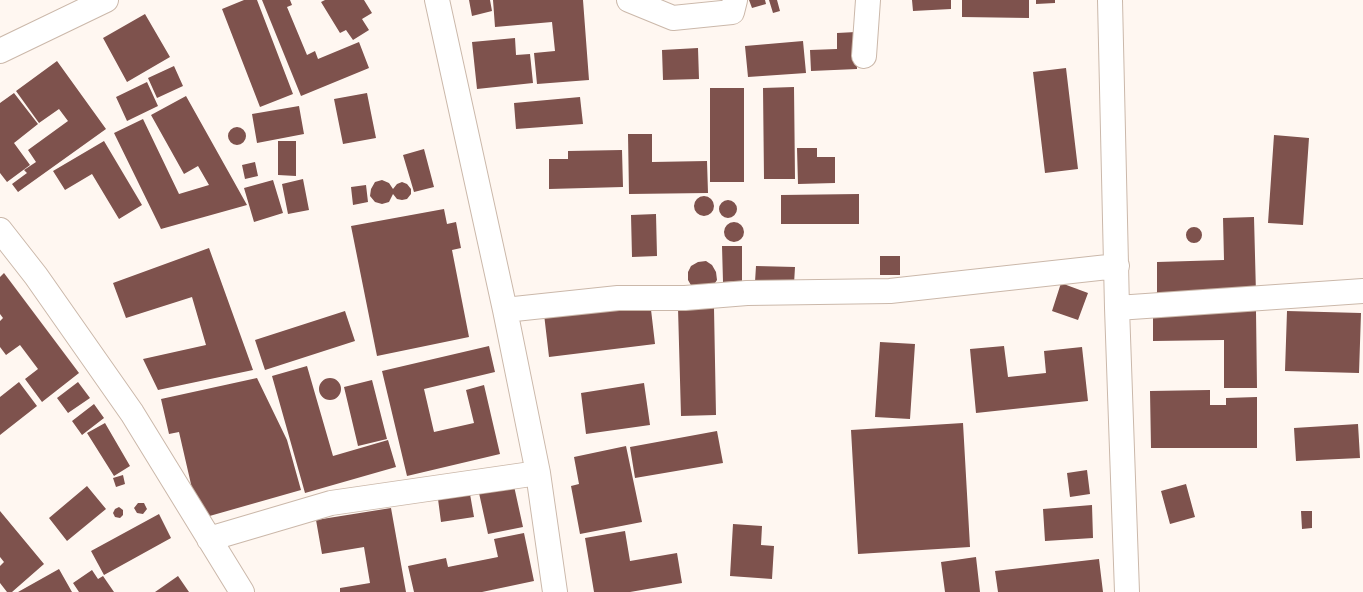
<!DOCTYPE html>
<style>
body{margin:0}
canvas{display:block;background:#fff7f1}
</style>
<canvas width="1363" height="592"></canvas>
<script>
const context = document.querySelector('canvas').getContext('2d');
context.lineJoin = 'round';
function paint(path, color) { context.fillStyle = color; context.fill(path, 'evenodd'); }
const shape = rows => new Path2D(rows.map(r => 'M' + r).join(''));
function stroke(path, color, width, dash) { context.strokeStyle = color; context.lineWidth = width; context.lineCap = dash ? 'butt' : 'round'; context.setLineDash(dash || []); context.stroke(path); }
const building = shape([
 [244,0,257,0,293,94,260,107,222,9],
 [262,0,290,0,292,5,287,7,307,55,315,51,318,59,359,42,369,68,301,96],
 [325,0,364,0,372,13,362,19,369,30,353,40,346,30,340,33,321,2],
 [469,0,490,0,492,11,472,16],
 [493,0,583,0,589,80,537,84,534,53,555,51,552,22,495,27],
 [749,0,765,0,766,4,752,8],
 [769,0,777,0,780,11,773,13],
 [912,0,951,0,951,9,913,11],
 [962,0,1029,0,1029,18,962,17],
 [1036,0,1055,0,1055,3,1036,4],
 [145,14,170,57,127,82,103,38],
 [856,32,857,69,811,71,810,50,837,49,837,33],
 [515,38,516,55,530,54,533,83,477,89,472,42],
 [803,41,806,73,748,77,745,46],
 [698,48,699,79,663,80,662,50],
 [57,61,106,129,18,192,12,184,27,173,24,170,36,162,28,150,68,121,59,109,39,123,16,91],
 [174,66,183,86,157,98,148,78],
 [1066,68,1078,169,1045,173,1033,72],
 [147,82,158,106,127,121,116,97],
 [794,87,795,179,764,179,763,88],
 [710,88,744,88,744,182,710,182],
 [14,93,38,124,14,143,30,165,7,182,0,173,0,103],
 [367,93,376,138,343,144,334,99],
 [186,96,247,205,161,229,114,133,143,119,179,194,209,185,198,166,184,174,151,115],
 [580,97,583,124,516,129,514,103],
 [299,106,304,134,257,143,252,114],
 '228 136a9 9 0 1 1 18 0a9 9 0 1 1-18 0Z',
 [628,134,652,134,652,162,707,161,708,193,629,194],
 [1274,135,1309,138,1303,225,1268,223],
 [104,141,142,205,119,219,92,174,65,190,53,171],
 [278,141,296,141,296,176,278,175],
 [797,148,817,148,817,157,835,157,835,183,798,184],
 [424,149,434,187,414,192,403,155],
 [622,150,623,187,549,189,549,159,568,159,568,151],
 [255,162,258,176,245,179,242,165],
 [303,179,309,210,288,214,282,184],
 [273,180,283,213,254,222,244,188],
 [382,180,389,183,393,189,397,184,402,182,407,184,411,189,411,194,407,199,402,200,397,199,393,194,389,202,382,204,375,202,370,196,371,189,375,182],
 [366,185,368,202,353,205,351,187],
 [859,194,859,224,781,224,781,195],
 '694 206a10 10 0 1 1 20 0a10 10 0 1 1-20 0Z',
 '719 209a9 9 0 1 1 18 0a9 9 0 1 1-18 0Z',
 [444,209,447,224,456,222,461,248,452,250,469,337,377,356,351,226],
 [656,214,657,256,632,257,631,215],
 [1254,217,1256,294,1157,296,1157,262,1224,260,1223,218],
 '724 232a10 10 0 1 1 20 0a10 10 0 1 1-20 0Z',
 '1186 235a8 8 0 1 1 16 0a8 8 0 1 1-16 0Z',
 [722,246,742,246,742,281,723,282],
 [209,248,253,370,158,390,143,359,206,345,192,297,126,318,113,283],
 [880,256,900,256,900,275,880,275],
 [706,261,712,265,716,272,717,280,713,286,692,287,688,280,688,272,691,266,698,262],
 [756,266,795,267,794,284,755,282],
 [4,273,79,373,42,402,25,379,38,369,20,345,6,355,0,347,0,321,3,318,0,314,0,277],
 [1061,283,1088,293,1078,320,1052,311],
 [650,301,655,344,549,357,544,314],
 [678,308,714,308,716,415,681,416],
 [345,311,355,341,265,370,255,340],
 [1256,311,1257,388,1224,388,1224,340,1153,341,1153,313],
 [1287,311,1361,313,1359,373,1285,371],
 [880,342,915,344,910,419,875,417],
 [489,346,495,372,424,389,434,432,474,423,466,390,484,385,500,454,407,476,382,371],
 [1004,346,1008,377,1046,373,1044,351,1082,347,1088,401,976,413,970,349],
 [307,366,333,456,388,440,396,467,305,493,272,376],
 [257,378,287,440,301,490,199,519,179,432,169,434,161,399],
 '319 389a11 11 0 1 1 22 0a11 11 0 1 1-22 0Z',
 [372,380,387,439,358,446,344,387],
 [19,382,37,406,0,435,0,397],
 [78,382,90,398,68,413,57,398],
 [644,383,650,425,586,434,581,393],
 [1210,390,1210,405,1226,405,1226,398,1257,397,1257,448,1151,448,1150,391],
 [94,404,104,418,82,435,72,421],
 [105,423,130,466,114,476,87,433],
 [963,423,970,547,858,554,851,430],
 [1358,424,1360,458,1296,461,1294,428],
 [717,431,723,463,635,478,630,447],
 [626,446,642,522,580,534,571,486,579,484,574,457],
 [1087,470,1090,494,1070,497,1067,473],
 [123,475,125,484,116,487,113,478],
 [1186,484,1195,517,1170,524,1161,491],
 [87,486,106,509,67,541,49,518],
 [514,486,523,527,488,534,479,493],
 [470,494,474,517,441,522,438,499],
 [138,503,144,503,147,509,143,514,137,513,134,508],
 [1092,505,1093,538,1045,541,1043,509],
 [119,507,123,510,123,515,120,518,115,517,113,513,115,509],
 [391,508,406,592,340,592,340,588,370,583,364,547,322,554,316,520],
 [0,511,44,564,12,592,7,592,0,583,0,566,4,562,0,557],
 [1301,511,1312,511,1312,528,1302,529],
 [159,514,171,538,104,575,91,551],
 [733,524,762,526,761,545,774,546,772,579,730,576],
 [625,531,630,561,677,553,682,583,630,592,594,592,585,538],
 [524,533,534,581,482,592,414,592,408,566,446,558,448,567,498,557,494,539],
 [976,557,980,592,945,592,941,562],
 [1099,559,1103,592,998,592,995,571],
 [59,569,72,592,18,592],
 [92,570,98,579,103,576,114,592,79,592,73,583],
 [178,576,189,592,155,592]
]);
const minor = shape([
 [437,0,505,310,538,473,555,592],
 [629,0,673,18,732,12,735,0],
 [1110,0,1117,308,1127,592],
 [0,51,106,0],
 [864,56,868,0],
 [0,230,36,276,132,413,242,592],
 [1117,308,1363,291],
 [505,310,618,298,685,298,747,293,890,291,1117,266],
 [209,539,331,503,538,473]
]);
paint(building, '#7e524d');
stroke(minor, '#cbb8aa', 26);
stroke(minor, '#fff', 24);
</script>
